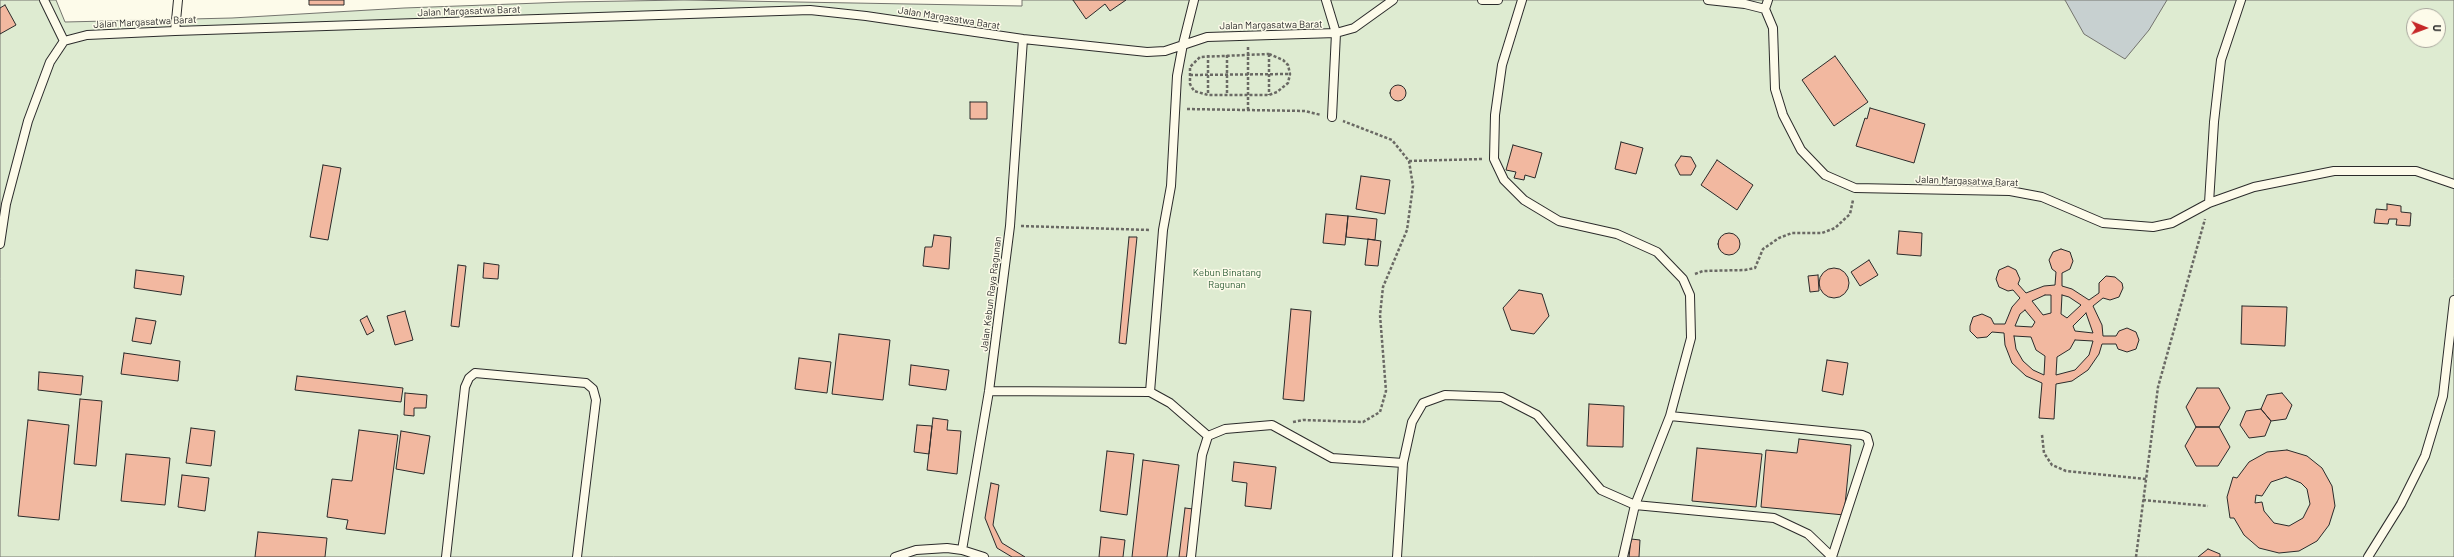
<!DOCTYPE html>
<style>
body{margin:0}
#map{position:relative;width:2454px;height:557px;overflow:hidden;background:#fdfbea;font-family:Barlow,sans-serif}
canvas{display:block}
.north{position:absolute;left:2406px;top:8px;width:40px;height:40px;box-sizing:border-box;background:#fdfbea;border:1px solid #a9a89e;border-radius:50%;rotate:91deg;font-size:11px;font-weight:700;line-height:16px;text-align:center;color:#2b2b2b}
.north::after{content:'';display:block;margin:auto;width:14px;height:18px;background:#c62828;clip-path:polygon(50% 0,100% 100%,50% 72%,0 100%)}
</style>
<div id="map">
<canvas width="2454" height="557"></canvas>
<div class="north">U</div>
</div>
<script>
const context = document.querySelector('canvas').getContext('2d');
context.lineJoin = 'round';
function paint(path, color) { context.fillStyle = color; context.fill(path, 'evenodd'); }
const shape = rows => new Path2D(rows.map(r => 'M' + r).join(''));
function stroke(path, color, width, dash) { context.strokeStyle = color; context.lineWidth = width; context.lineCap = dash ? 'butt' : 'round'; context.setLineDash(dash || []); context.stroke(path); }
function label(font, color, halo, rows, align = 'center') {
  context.font = font + ' Barlow,sans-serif'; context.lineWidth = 3; context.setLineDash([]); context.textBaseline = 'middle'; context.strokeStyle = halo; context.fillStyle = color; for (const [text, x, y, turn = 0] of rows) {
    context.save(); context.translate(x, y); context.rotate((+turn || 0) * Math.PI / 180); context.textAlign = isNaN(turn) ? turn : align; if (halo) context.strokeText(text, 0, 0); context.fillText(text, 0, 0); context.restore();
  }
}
const green = shape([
 [0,0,56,0,65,22,232,18,404,8,567,2,684,0,1022,6,1022,0,2454,0,2454,557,0,557,0,0],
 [2414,16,2438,16,2438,40,2414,40,2414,16]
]);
const water = shape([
 [2065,0,2167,0,2149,30,2125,59,2084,34,2065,0]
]);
const building = shape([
 [309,0,344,0,344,5,309,5,309,0],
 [1073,0,1126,0,1110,11,1105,4,1086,19,1073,0],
 [5,5,16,25,0,34,0,8,5,5],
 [1835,56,1868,102,1834,126,1802,80,1835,56],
 '1390 93a8 8 0 1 1 16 0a8 8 0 1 1-16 0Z',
 [970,102,987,102,987,119,970,119,970,102],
 [1870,108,1925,124,1914,163,1856,146,1865,118,1867,119,1870,108],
 [1621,142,1643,148,1636,174,1615,169,1621,142],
 [1513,145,1542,153,1535,178,1525,175,1524,180,1514,178,1516,172,1506,170,1513,145],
 [1681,156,1691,157,1696,166,1691,175,1680,175,1675,165,1681,156],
 [1717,160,1753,185,1737,210,1701,185,1717,160],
 [323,165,341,168,328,240,310,237,323,165],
 [1361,176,1390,180,1385,214,1356,209,1361,176],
 [2387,204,2401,206,2401,212,2411,213,2410,226,2396,225,2397,219,2389,219,2388,224,2374,223,2376,209,2387,210,2387,204],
 [1326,214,1348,216,1345,245,1323,243,1326,214],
 [1348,216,1377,219,1375,240,1346,237,1348,216],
 [1899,231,1922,233,1921,256,1897,254,1899,231],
 '1718 244a11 11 0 1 1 22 0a11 11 0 1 1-22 0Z',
 [934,235,951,237,949,269,923,266,925,247,932,247,934,235],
 [1129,237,1137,237,1126,344,1119,343,1129,237],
 [1368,239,1381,241,1378,266,1365,265,1368,239],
 [2061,249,2070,252,2073,261,2070,269,2062,273,2062,286,2072,289,2089,300,2099,293,2099,283,2106,276,2115,277,2122,283,2123,288,2119,297,2110,300,2103,298,2093,306,2102,325,2103,336,2116,336,2119,331,2127,328,2136,332,2139,340,2136,349,2127,352,2118,349,2116,344,2102,344,2099,354,2088,370,2072,381,2056,384,2054,419,2039,418,2042,383,2026,376,2012,363,2005,345,2004,333,1992,332,1987,337,1977,338,1970,331,1970,326,1973,317,1982,314,1991,318,1994,324,2005,324,2012,307,2020,298,2013,290,2008,291,1999,287,1996,279,1999,270,2008,266,2016,270,2020,279,2018,284,2026,293,2044,286,2055,285,2056,272,2052,269,2049,260,2053,252,2061,249],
 [2045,295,2051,295,2051,313,2043,315,2032,301,2045,295],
 [2062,295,2069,297,2081,305,2067,318,2061,314,2062,295],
 [2025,310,2035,322,2032,327,2015,326,2020,314,2025,310],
 [2086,313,2093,333,2075,331,2073,326,2086,313],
 [2014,336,2031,337,2036,350,2045,356,2044,375,2033,370,2023,361,2016,349,2014,336],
 [2075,340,2093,341,2089,355,2075,370,2056,375,2057,357,2070,349,2075,340],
 [1869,260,1878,275,1860,286,1851,272,1869,260],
 [484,263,499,265,498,279,483,278,484,263],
 [458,265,466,266,459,327,451,326,458,265],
 '1819 283a15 15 0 1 1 30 0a15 15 0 1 1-30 0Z',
 [136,270,184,276,181,295,134,288,136,270],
 [1818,275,1819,291,1810,292,1808,276,1818,275],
 [1519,290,1542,294,1549,316,1534,334,1511,330,1503,308,1519,290],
 [2242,306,2287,307,2285,346,2241,344,2242,306],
 [1291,309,1311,311,1304,401,1283,399,1291,309],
 [405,311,413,340,395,345,387,316,405,311],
 [367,316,374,331,367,335,360,320,367,316],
 [136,318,156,321,151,344,132,341,136,318],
 [839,334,890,340,883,400,832,394,839,334],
 [124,353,180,361,178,381,121,374,124,353],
 [799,358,831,362,827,393,795,389,799,358],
 [1827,360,1848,363,1843,395,1822,391,1827,360],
 [911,365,949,370,946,390,909,385,911,365],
 [39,372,83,376,81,395,38,390,39,372],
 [297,376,403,388,401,402,295,390,297,376],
 [2197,388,2219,388,2230,408,2219,427,2196,427,2186,407,2197,388],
 [405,393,427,395,426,408,414,408,414,416,404,415,405,393],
 [2282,393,2292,405,2286,419,2271,421,2261,409,2267,395,2282,393],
 [80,399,102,401,96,466,74,464,80,399],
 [1589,404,1624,406,1623,447,1587,446,1589,404],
 [2261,409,2271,421,2265,436,2249,438,2240,425,2246,411,2261,409],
 [933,418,948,420,947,430,961,431,957,474,927,470,933,418],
 [28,420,69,425,59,520,18,516,28,420],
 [917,425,932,426,929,454,914,452,917,425],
 [2196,427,2219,427,2230,447,2218,466,2196,466,2185,446,2196,427],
 [191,428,215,431,211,466,186,463,191,428],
 [359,430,398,435,385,534,346,529,348,520,327,517,332,479,352,481,359,430],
 [401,431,430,436,424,474,396,469,401,431],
 [1799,439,1851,445,1844,515,1761,507,1766,450,1797,453,1799,439],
 [1697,448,1762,454,1756,507,1692,501,1697,448],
 [2287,450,2307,456,2322,468,2332,486,2335,506,2329,525,2317,541,2299,551,2279,553,2259,548,2244,535,2234,518,2230,518,2227,497,2233,477,2237,478,2249,462,2267,452,2287,450],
 [2286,477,2301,483,2307,489,2310,504,2303,518,2289,526,2274,523,2264,511,2262,502,2255,503,2256,495,2262,496,2271,482,2286,477],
 [1107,451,1134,454,1127,515,1100,511,1107,451],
 [126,454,170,458,165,505,121,501,126,454],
 [1143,460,1179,465,1167,557,1132,557,1143,460],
 [1234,462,1276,467,1271,509,1245,506,1247,483,1232,481,1234,462],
 [182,475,209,478,205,511,178,507,182,475],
 [991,483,999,485,993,525,1002,543,1025,557,1012,557,997,548,985,518,991,483],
 [1185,508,1193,509,1187,557,1179,557,1185,508],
 [258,532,327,538,325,557,255,557,258,532],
 [1101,537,1125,540,1123,557,1099,557,1101,537],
 [1631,539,1640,540,1639,557,1629,557,1631,539],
 [2208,549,2220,554,2220,557,2198,557,2208,549]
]);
const path = shape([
 [1269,54,1283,60,1288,65,1290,74,1288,83,1277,92,1269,95,1208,95,1194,91,1190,84,1190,67,1200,57,1269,54],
 [1269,54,1269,95],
 [1208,55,1208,95],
 [1227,55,1227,95],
 [1190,75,1290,74],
 [1187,109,1305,111,1321,115],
 [1248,110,1248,47],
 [1409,161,1482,159],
 [1021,226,1150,230],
 [1695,274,1703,271,1745,270,1755,268,1763,249,1779,238,1792,233,1822,233,1835,228,1850,214,1853,200],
 [1293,422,1303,420,1363,422,1380,412,1386,391,1380,315,1383,287,1407,230,1413,186,1409,161,1392,140,1343,121],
 [2042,435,2044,453,2052,465,2066,471,2146,479],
 [2143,500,2208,506],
 [2136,557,2158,387,2205,219]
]);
const service = shape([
 [44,0,64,41],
 [1326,0,1336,33,1332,117],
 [1482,0,1498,0],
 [1522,0,1502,65,1495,115,1494,159,1504,180,1524,200,1559,221,1617,234,1657,252,1683,279,1690,295,1691,338,1670,416,1635,505,1623,557],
 [1708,0,1745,4,1765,9,1773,28,1775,89,1783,115,1801,150,1825,175,1855,188,2010,191,2042,197,2103,223,2153,227,2172,223,2209,203,2254,187,2334,171,2416,171,2454,184],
 [1765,9,1768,0],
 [175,31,178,0],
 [64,41,87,35,175,31,810,10,866,16,1023,39,1147,52,1165,51,1207,37,1336,33,1354,28,1393,0],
 [2209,203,2214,122,2221,60,2241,0],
 [0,244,6,204,28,121,50,62,64,41],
 [989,391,1150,392],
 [1208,436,1225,429,1272,425,1332,458,1403,463],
 [962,550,989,391,1010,226,1023,39],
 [446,557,465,387,469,378,475,373,586,383,593,389,596,400,577,557],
 [895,557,916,550,947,548,962,550,984,557],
 [1191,557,1202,455,1208,436,1170,403,1150,392,1163,230,1171,186,1177,76,1183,44,1194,0],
 [1397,557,1403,463,1412,422,1423,403,1445,395,1502,397,1537,415,1601,490,1635,505,1774,518,1808,534,1832,557,1869,444,1867,437,1862,435,1670,416],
 [2368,557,2401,504,2425,456,2443,396,2454,300]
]);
const streetNames = [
 ["Jalan Margasatwa Barat",469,11,-2],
 ["Jalan Margasatwa Barat",949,18,9],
 ["Jalan Margasatwa Barat",145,22,-3],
 ["Jalan Margasatwa Barat",1271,25,-1],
 ["Jalan Margasatwa Barat",1967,181,2],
 ["Jalan Kebun Raya Ragunan",991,294,-83]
];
const parkNames = [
 ["Kebun Binatang",1227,273],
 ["Ragunan",1227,285]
];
paint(green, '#deebd1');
stroke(green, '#74746e', 1);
paint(water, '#c7d0d0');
stroke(water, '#74746e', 1);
paint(building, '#f2b8a0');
stroke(building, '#2b2b2b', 1);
stroke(service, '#2b2b2b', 10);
stroke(path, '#6a6964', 2.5, [3, 2]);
stroke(service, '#fdfbea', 8);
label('10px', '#2b2b2b', '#fdfbea', streetNames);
label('10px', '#34623c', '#fdfbea', parkNames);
</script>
